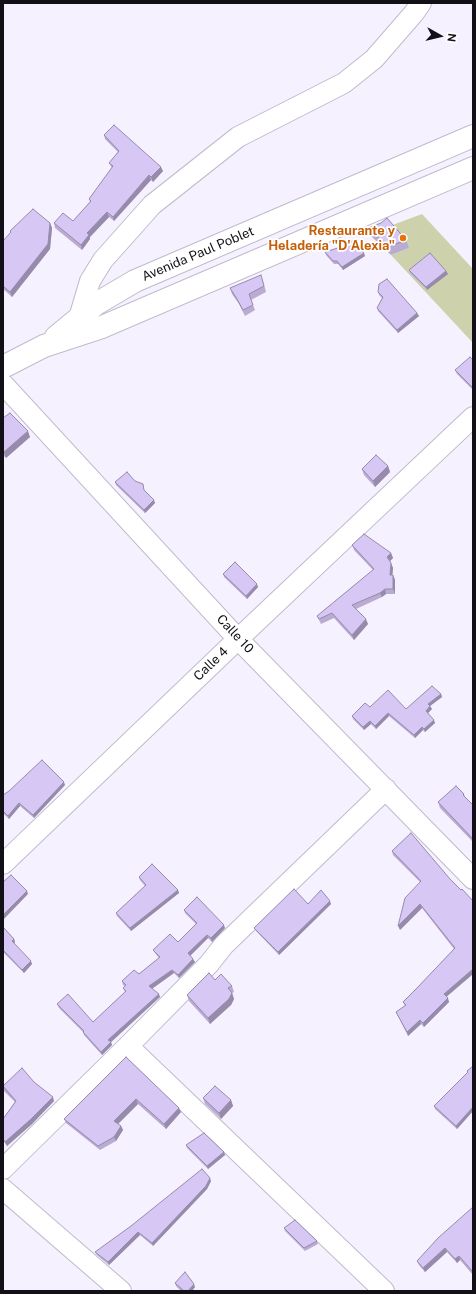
<!DOCTYPE html>
<meta charset="utf-8">
<style>
body{margin:0}
#map{position:relative;width:476px;height:1294px;overflow:hidden;background:#f6f1ff;font-family:"Public Sans",sans-serif}
canvas{display:block}
.frame{position:absolute;inset:0;border:4px solid #121016;pointer-events:none}
.north{position:absolute;left:420px;top:16px;width:40px;height:40px;-webkit-text-stroke:3px #fff;paint-order:stroke;rotate:98deg;font-size:11px;font-weight:700;line-height:16px;text-align:center;color:#121016}
.north::after{content:'';display:block;margin:auto;width:14px;height:18px;background:#121016;clip-path:polygon(50% 0,100% 100%,50% 72%,0 100%)}
</style>
<div id="map">
<canvas width="476" height="1294"></canvas>
<div class="frame"></div>
<div class="north">N</div>
</div>
<script>
const context = document.querySelector('canvas').getContext('2d');
context.lineJoin = 'round';
function paint(path, color) { context.fillStyle = color; context.fill(path, 'evenodd'); }
const shape = rows => new Path2D(rows.map(r => 'M' + r).join(''));
function stroke(path, color, width, dash) { context.strokeStyle = color; context.lineWidth = width; context.lineCap = dash ? 'butt' : 'round'; context.setLineDash(dash || []); context.stroke(path); }
function label(font, color, halo, rows, align = 'center') {
  context.font = font + ' "Public Sans",sans-serif'; context.lineWidth = 3.5; context.setLineDash([]); context.textBaseline = 'middle'; context.strokeStyle = halo; context.fillStyle = color; for (const [text, x, y, turn = 0] of rows) {
    context.save(); context.translate(x, y); context.rotate((+turn || 0) * Math.PI / 180); context.textAlign = isNaN(turn) ? turn : align; if (halo) context.strokeText(text, 0, 0); context.fillText(text, 0, 0); context.restore();
  }
}
const green = shape([
 [422,214,473,269,473,343,391,255,409,248,390,226]
]);
const minor = shape([
 [79,318,90,281,103,260,152,205,238,137,344,83,374,59,414,13,421,3],
 [3,384,238,639,473,879],
 [3,864,238,639,473,417],
 [128,1046,384,1291],
 [3,1169,128,1046,209,964,224,945,386,789],
 [3,1189,121,1291]
]);
const major = shape([
 [56,337,96,304,135,281,473,136],
 [3,367,44,346,102,327,473,168]
]);
const wall = shape([
 [104,135,163,171,153,182,151,180,114,221,109,217,90,237,90,239,82,250,55,228,54,223,73,221,90,202,89,199,112,168,109,163,118,152,105,139],
 [50,223,52,228,50,249,12,297,3,289,3,241,11,233,10,231],
 [368,228,406,240,409,248,391,255,371,236],
 [325,252,365,256,343,270,338,264,334,264,326,255],
 [409,270,446,271,448,274,427,290,410,273],
 [263,281,266,292,251,300,255,310,245,316,239,304,232,294,230,288],
 [378,292,417,313,419,316,398,333,378,311,377,308,382,298,379,295],
 [473,360,473,390,457,374,455,370],
 [3,418,30,437,6,458,3,455],
 [388,466,390,472,375,487,364,475,362,469],
 [135,481,143,484,144,491,155,503,145,513,116,485,115,482],
 [352,545,391,553,393,558,390,561,393,568,392,575,393,575,395,580,395,594,386,594,382,597,356,609,368,624,354,640,334,618,321,624,317,616,373,570,354,550],
 [223,574,258,587,247,599,224,577],
 [441,694,442,697,430,706,432,709,428,713,435,723,425,732,423,730,415,738,389,716,376,729,371,724,364,730,353,719,352,716,370,707,406,709],
 [65,785,34,818,20,806,9,819,3,813,3,795],
 [464,794,465,797,473,805,473,842,440,808,438,802],
 [411,833,473,974,446,997,449,1002,424,1027,421,1024,408,1036,396,1012,405,1006,403,1002,416,989,454,949,422,908,400,930,420,882,393,855,392,851],
 [139,877,178,890,179,893,131,931,117,916,116,913,145,886,140,880],
 [308,904,331,904,279,955,256,931,254,928],
 [184,910,225,928,212,942,208,938,190,956,195,962,179,978,174,973,152,989,160,997,111,1042,112,1045,102,1055,84,1035,83,1032,59,1008,57,1004,93,1022,125,992,123,988,125,986,123,985,122,981,139,974,159,958,155,953,153,950,178,942,196,924,185,913],
 [3,927,14,939,15,942,14,944,32,964,24,973,3,952],
 [215,980,232,986,234,992,232,993,234,999,231,1005,210,1024,189,1001,187,995],
 [126,1057,181,1112,166,1129,138,1104,118,1124,121,1126,123,1130,116,1141,100,1150,66,1123,64,1119],
 [473,1066,473,1111,457,1129,435,1109,434,1106,468,1072,467,1071],
 [34,1082,54,1101,32,1124,7,1146,3,1140,3,1119,15,1102,4,1091,3,1086],
 [203,1098,231,1100,233,1106,221,1119,205,1104],
 [186,1145,224,1152,225,1155,208,1169,187,1148],
 [211,1181,207,1189,153,1246,140,1235,109,1265,97,1255,95,1252],
 [473,1207,473,1275,460,1260,457,1263,447,1252,425,1272,419,1265,417,1261],
 [284,1228,317,1241,318,1244,305,1251,285,1231],
 [175,1283,195,1287,192,1291,181,1291,176,1286]
]);
const shadedWall = shape([
 [161,167,163,171,153,182,151,177],
 [149,175,151,180,114,221,113,217],
 [107,212,109,217,90,237,90,239,82,250,81,245,87,233],
 [50,223,52,228,50,249,12,297,10,292],
 [364,253,365,256,343,270,342,267],
 [446,271,448,274,427,290,426,287],
 [417,313,419,316,398,333,397,330],
 [28,431,30,437,6,458,4,452],
 [388,466,390,472,375,487,373,481],
 [154,500,155,503,145,513,144,510],
 [391,553,393,558,389,562,387,557],
 [391,563,393,568,392,580,390,575],
 [393,575,395,580,395,594,393,589],
 [257,584,258,587,247,599,246,596],
 [385,589,386,594,382,597,380,593],
 [366,619,368,624,354,640,352,635],
 [441,694,442,697,430,706,432,709,427,714,426,711,428,704],
 [388,713,389,716,376,729,375,726],
 [434,720,435,723,425,732,424,729],
 [370,721,371,724,364,730,363,727],
 [422,727,423,730,415,738,414,735],
 [64,782,65,785,34,818,33,815],
 [19,803,20,806,9,819,8,816],
 [178,890,179,893,131,931,130,928],
 [27,891,28,894,3,920,3,915],
 [330,901,331,904,279,955,278,952],
 [420,904,422,908,400,930,398,926],
 [224,925,225,928,212,942,211,938],
 [207,935,208,938,189,957,188,953],
 [14,939,15,942,13,944,12,941],
 [193,959,195,962,179,978,178,975],
 [31,961,32,964,24,973,22,970],
 [473,969,473,974,445,998,444,994],
 [172,970,174,973,150,990,149,986],
 [232,993,234,999,231,1005,210,1024,208,1018],
 [159,994,160,997,110,1043,108,1040],
 [448,998,449,1002,424,1027,423,1023],
 [420,1020,421,1024,408,1036,407,1032],
 [111,1042,112,1045,102,1055,101,1052],
 [53,1097,54,1101,32,1124,7,1146,5,1142],
 [136,1099,138,1104,116,1126,114,1121],
 [231,1100,233,1106,221,1119,219,1113],
 [473,1107,473,1111,457,1129,456,1126],
 [179,1108,181,1112,166,1129,164,1124],
 [121,1126,123,1130,116,1141,114,1137],
 [224,1152,225,1155,208,1169,207,1166],
 [210,1178,211,1181,207,1189,153,1246,152,1243],
 [138,1232,140,1235,109,1265,108,1262],
 [445,1248,447,1252,425,1272,423,1268],
 [459,1256,460,1260,457,1263,455,1259],
 [194,1284,195,1287,192,1291,188,1291]
]);
const building = shape([
 [114,125,161,167,151,177,149,175,113,217,107,212,87,233,89,235,81,245,54,223,63,213,73,221,91,201,89,199,113,166,109,163,119,151,104,135,114,125],
 [33,209,50,223,48,244,10,292,3,286,3,241,11,232,10,231,33,209],
 [387,218,406,240,388,247,368,228,381,223,387,218],
 [352,241,364,253,342,267,337,261,333,261,325,252,344,246,352,241],
 [430,253,446,271,426,287,409,270,430,253],
 [261,275,264,286,249,294,253,305,243,310,237,299,230,288,261,275],
 [387,279,417,313,397,330,377,308,383,297,378,292,379,284,387,279],
 [470,357,473,360,473,388,455,370,470,357],
 [10,413,28,431,4,452,3,451,3,418,10,413],
 [376,455,388,466,373,481,362,469,376,455],
 [127,472,135,481,143,484,144,490,154,500,144,510,115,482,127,472],
 [364,534,391,553,387,557,391,563,390,575,393,575,393,589,385,589,380,593,352,605,366,619,352,635,332,613,319,619,317,616,374,569,352,545,364,534],
 [235,562,257,584,246,596,223,574,235,562],
 [432,686,441,694,428,704,430,706,426,711,434,720,424,729,422,727,414,735,388,713,375,726,370,721,363,727,352,716,365,703,370,707,388,690,406,709,432,686],
 [42,760,64,782,33,815,19,803,8,816,3,811,3,795,9,791,42,760],
 [456,786,464,794,463,795,473,805,473,839,438,802,456,786],
 [411,833,450,879,461,890,462,889,473,901,473,969,444,994,448,998,423,1023,420,1020,407,1032,396,1012,406,1005,403,1002,416,989,455,948,420,904,398,926,405,898,421,881,392,851,411,833],
 [152,864,178,890,130,928,116,913,146,885,139,877,152,864],
 [11,875,27,891,3,915,3,882,11,875],
 [294,889,308,904,321,890,330,901,278,952,254,928,294,889],
 [197,897,224,925,211,938,207,935,188,953,193,959,178,975,172,970,149,986,159,994,108,1040,111,1042,101,1052,83,1032,84,1031,57,1004,68,994,93,1022,126,991,123,988,126,985,122,981,134,970,139,974,160,957,153,950,170,934,178,942,197,923,184,910,197,897],
 [3,927,14,939,12,941,31,961,22,970,3,950,3,927],
 [209,973,215,980,221,974,232,986,228,988,232,993,229,999,208,1018,187,995,209,973],
 [126,1057,179,1108,164,1124,136,1099,114,1121,121,1126,114,1137,98,1146,64,1119,126,1057],
 [473,1066,473,1107,456,1126,434,1106,468,1072,467,1071,473,1066],
 [22,1068,34,1082,53,1097,30,1120,5,1142,3,1139,3,1119,16,1101,3,1086,22,1068],
 [215,1086,231,1100,219,1113,203,1098,215,1086],
 [204,1133,224,1152,207,1166,186,1145,204,1133],
 [202,1169,210,1178,206,1186,152,1243,138,1232,108,1262,95,1252,131,1226,202,1169],
 [473,1207,473,1272,459,1256,455,1259,445,1248,423,1268,417,1261,438,1238,473,1207],
 [295,1220,317,1241,304,1248,284,1228,295,1220],
 [185,1272,194,1284,188,1291,184,1291,175,1283,185,1272]
]);
const markers = [
 [403,238,4,"#e8710a"]
];
const foodNames = [
 ["Restaurante y",395,231],
 ["Heladería \"D'Alexia\"",395,246]
];
const streetNames = [
 ["Avenida Paul Poblet",198,254,-23],
 ["Calle 10",235,634,47],
 ["Calle 4",211,664,-44]
];
paint(green, '#ced2ac');
stroke(minor, '#c0bbcc', 22);
stroke(major, '#c0bbcc', 24);
stroke(minor, '#fff', 20);
stroke(major, '#fff', 22);
paint(wall, '#b9abd2');
paint(shadedWall, '#968bab');
paint(building, '#d7c7f4');
stroke(building, '#968bab', 1);
for (const [x, y, r, color] of markers) { const dot = new Path2D(); dot.arc(x, y, r, 0, 2 * Math.PI); context.fillStyle = color; context.fill(dot); stroke(dot, '#fff', 1.5); }
label('bold 13px', '#c56008', '#fff', foodNames, 'right');
label('13px', '#121016', '#fff', streetNames);
</script>
